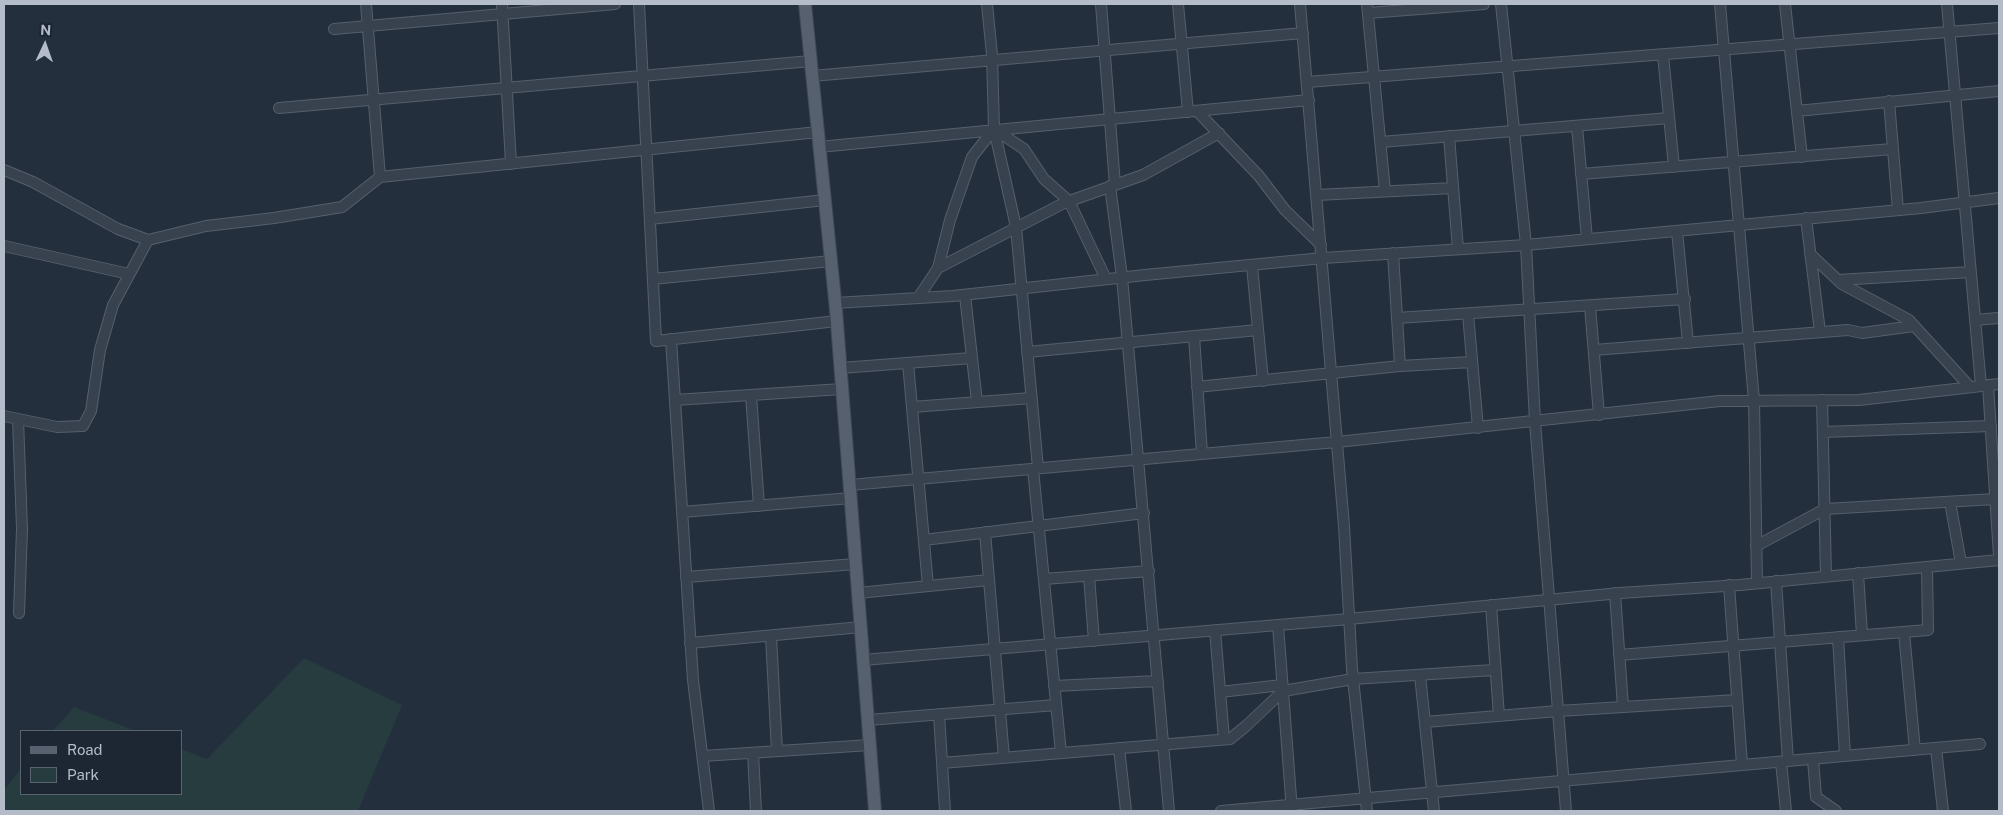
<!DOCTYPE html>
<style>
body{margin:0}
#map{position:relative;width:2003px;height:815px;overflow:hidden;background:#242f3e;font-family:"Public Sans",sans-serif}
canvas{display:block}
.frame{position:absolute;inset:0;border:5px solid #b4bcc9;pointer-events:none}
.legend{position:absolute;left:20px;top:730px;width:162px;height:65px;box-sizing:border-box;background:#1d2633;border:1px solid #59626f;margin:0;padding:6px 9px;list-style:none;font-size:15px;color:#b4bcc9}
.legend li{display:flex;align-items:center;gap:10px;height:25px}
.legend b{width:25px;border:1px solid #59626f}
.north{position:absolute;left:20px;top:20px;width:50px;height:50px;-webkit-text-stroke:4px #1d2633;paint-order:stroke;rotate:3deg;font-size:14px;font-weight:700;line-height:20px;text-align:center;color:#b4bcc9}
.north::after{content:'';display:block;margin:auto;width:18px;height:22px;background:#b4bcc9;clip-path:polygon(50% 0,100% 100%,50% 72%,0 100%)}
</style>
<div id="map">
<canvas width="2003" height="815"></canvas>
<div class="frame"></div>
<ul class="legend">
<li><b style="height:6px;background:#56606e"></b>Road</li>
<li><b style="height:14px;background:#263c3f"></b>Park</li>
</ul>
<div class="north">N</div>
</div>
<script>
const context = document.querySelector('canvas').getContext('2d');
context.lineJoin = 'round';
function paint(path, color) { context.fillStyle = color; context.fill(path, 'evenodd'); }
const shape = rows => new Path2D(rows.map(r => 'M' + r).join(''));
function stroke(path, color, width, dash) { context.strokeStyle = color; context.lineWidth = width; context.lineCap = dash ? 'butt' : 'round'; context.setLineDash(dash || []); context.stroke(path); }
const green = shape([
 [304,658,402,705,358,811,4,811,4,790,21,769,21,794,181,794,181,749,207,759],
 [74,707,136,731,53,731]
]);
const minor = shape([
 [366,4,380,177],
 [502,4,511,164],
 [639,4,656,341,837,321],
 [987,4,992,55,994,129,1016,227,1038,468],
 [1101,4,1115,185],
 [1178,4,1188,112],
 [1300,4,1344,526,1352,669,1367,811],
 [1367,4,1385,191],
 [1501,4,1526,245,1535,422,1566,811],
 [1720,4,1754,401,1757,583],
 [1785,4,1802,157],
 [1947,4,1981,386],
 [1368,13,1484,4],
 [334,29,615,4],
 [1663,55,1674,167],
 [812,76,1303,33],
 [1307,82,1999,28],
 [1889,101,1898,210],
 [279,108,811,61],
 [1197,111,1259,176,1285,210,1321,245],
 [1797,111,1999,91],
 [1577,126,1587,239],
 [1449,136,1458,249],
 [1381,142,1669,118],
 [819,147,1309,100],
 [4,170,33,182,118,229,148,240,206,226,274,218,342,207,380,177,818,132],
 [1581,174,1893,149],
 [1110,186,1122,277,1169,811],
 [1317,195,1453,188],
 [1806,218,1820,332],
 [650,219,825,200],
 [1677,231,1688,343],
 [4,246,129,274],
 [1393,253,1400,366],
 [1810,254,1842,284,1909,320,1970,387],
 [1252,266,1263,381],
 [938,268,950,220,972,157,994,129,1024,149,1044,179,1069,201,1106,279],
 [653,279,831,261],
 [1838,280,1971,272],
 [965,295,977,402],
 [918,298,938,268,1064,203,1143,175,1219,133],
 [835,303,953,296,1145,275,1323,258,1526,245,1921,208,1999,198],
 [1590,306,1599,415],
 [1468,314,1478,428],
 [1397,318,1685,299],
 [1975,320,1999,318],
 [1194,336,1202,454],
 [671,339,693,680,709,811],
 [1594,350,1848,330,1862,333,1914,326],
 [1027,352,1258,330],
 [908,363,928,586],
 [841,368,972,358],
 [1988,385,1999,556],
 [1197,387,1400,366,1472,362],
 [751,395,759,506],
 [675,400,842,389],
 [1822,400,1826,576],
 [912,407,1032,398],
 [4,416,57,427,83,426,91,411,100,350,113,305,148,240],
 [18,419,22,529,19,613],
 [1823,432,1991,426],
 [1033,469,1061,753],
 [850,485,1337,442,1720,401,1859,400,1999,384],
 [1950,502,1961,563],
 [682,512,851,498],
 [985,532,1004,758],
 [924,540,1144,513],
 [1756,546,1825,509,1995,499],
 [1858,573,1862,635],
 [1089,576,1094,641],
 [686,577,856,564],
 [1044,579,1149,571],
 [1776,581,1788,761],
 [1729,585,1742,765],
 [858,593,989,580],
 [1615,593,1623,707],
 [1491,605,1499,716],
 [1278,625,1292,811],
 [1215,630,1224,739],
 [1904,632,1915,750],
 [771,636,777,751],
 [1838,637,1845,756],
 [690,643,861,627],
 [1619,655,1928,630,1927,567],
 [863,660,1349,619,1620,593,1740,585,1999,560],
 [1420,675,1434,811],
 [1054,686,1158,681],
 [1220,692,1282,685],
 [939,714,945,811],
 [868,720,1056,705],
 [1425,722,1558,711,1737,700],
 [1119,748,1126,811],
 [1936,748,1943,811],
 [753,753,756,811],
 [703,756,870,745],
 [1813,759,1816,797,1836,811],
 [1781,762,1786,811],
 [942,763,1230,739,1246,726,1283,691,1353,679,1494,670],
 [1221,811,1980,744]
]);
const major = shape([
 [805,4,836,310,875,811]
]);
paint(green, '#263c3f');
stroke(minor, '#565f6c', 12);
stroke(major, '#414a57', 14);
stroke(minor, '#38414e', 10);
stroke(major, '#56606e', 12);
</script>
